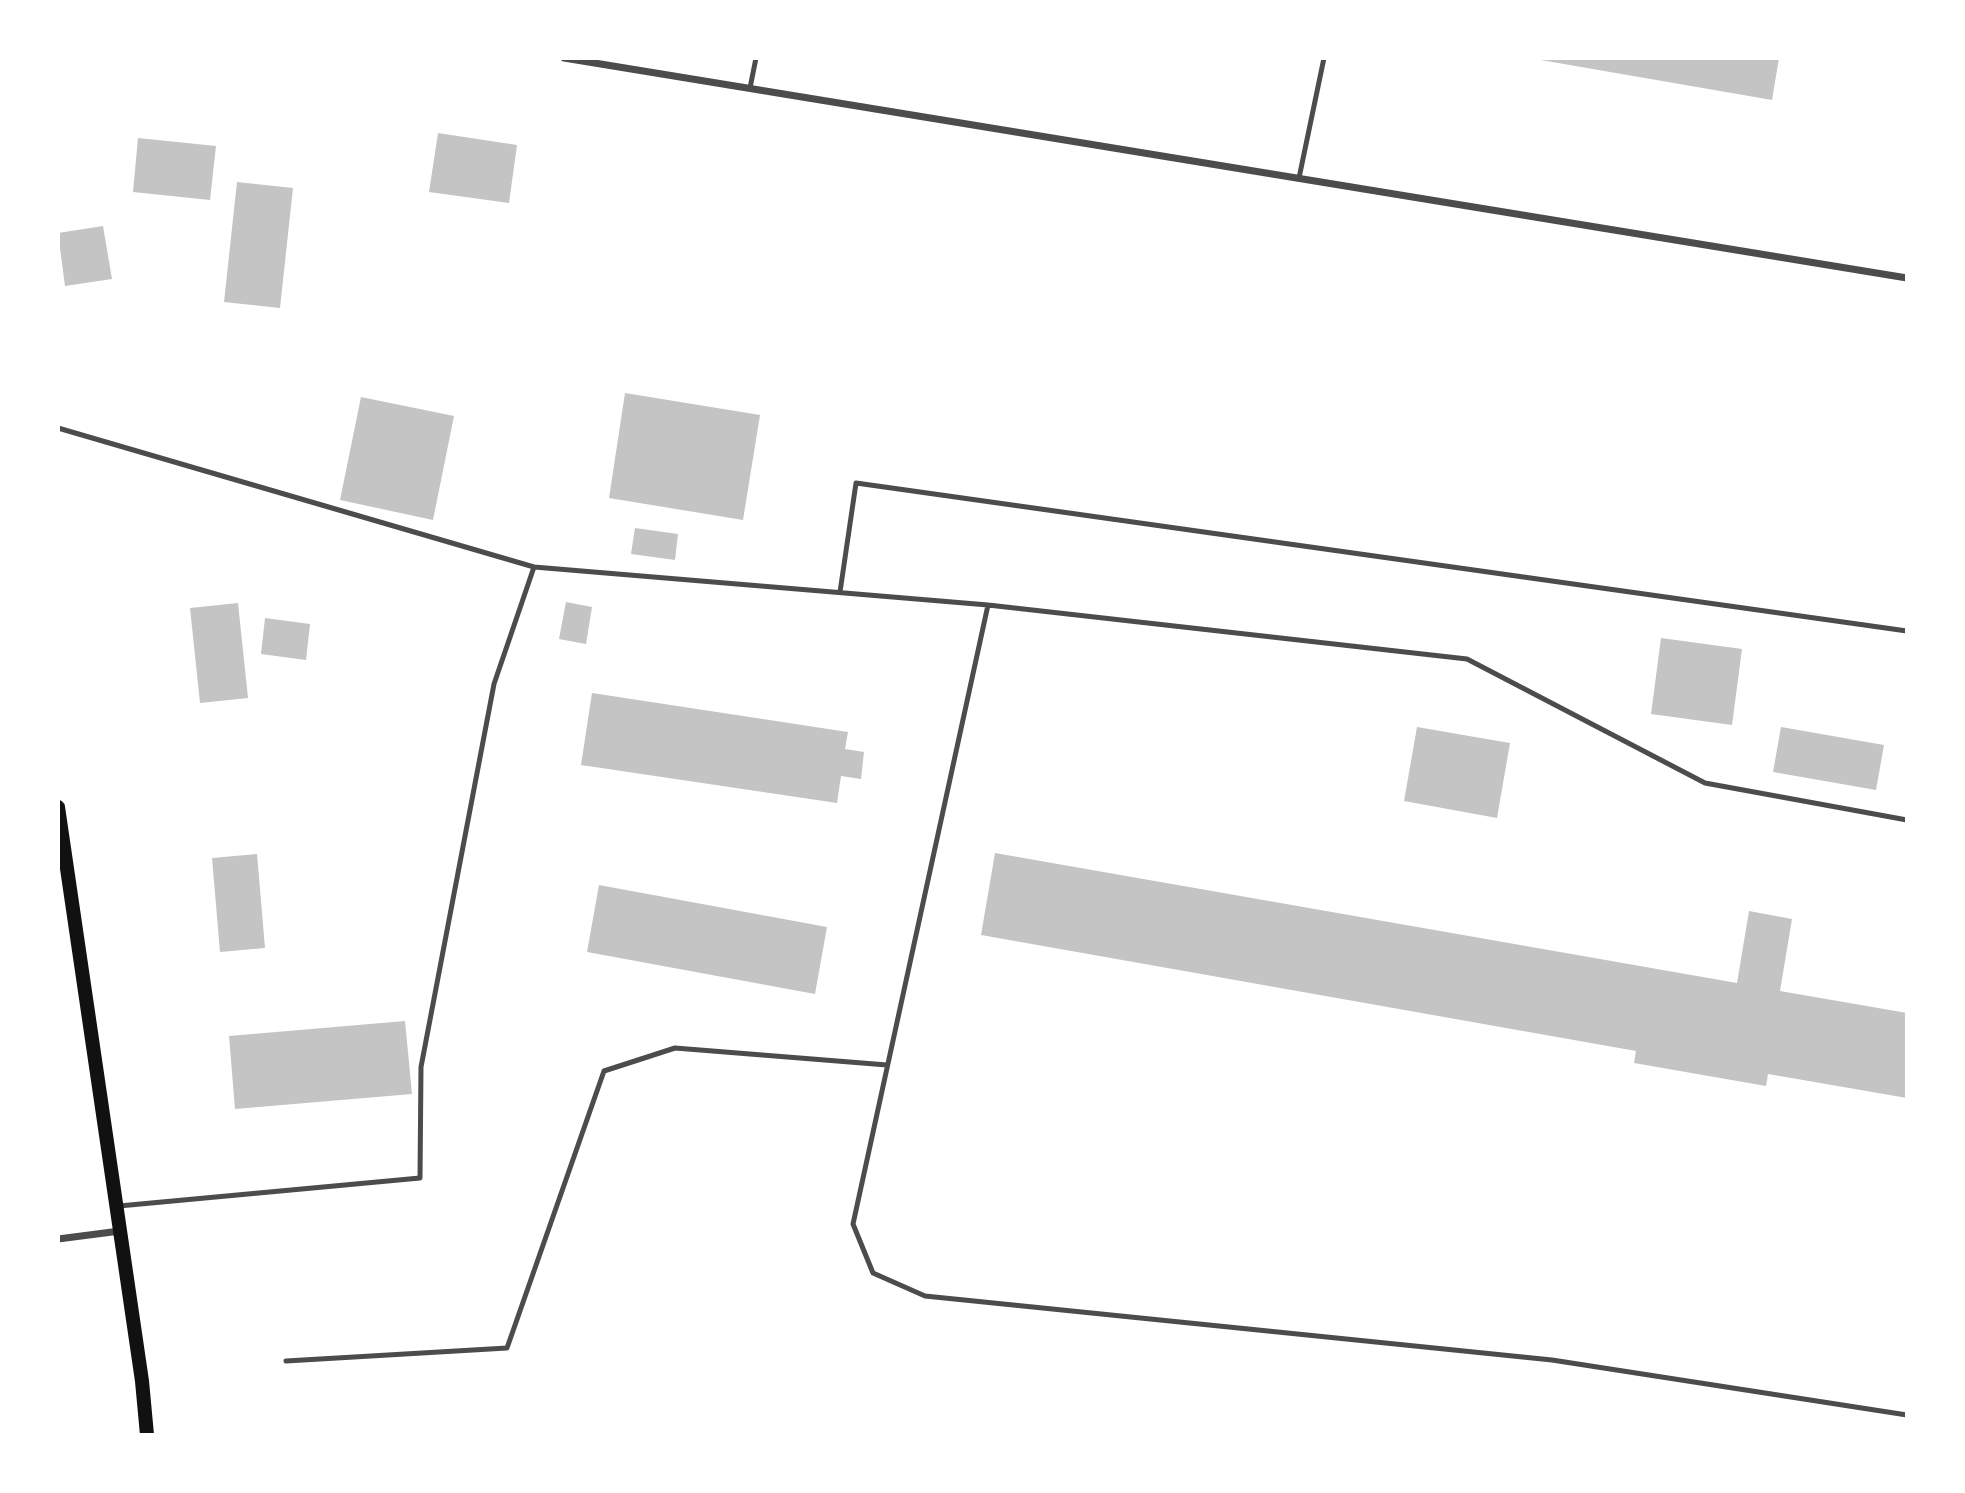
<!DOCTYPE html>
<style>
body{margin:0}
#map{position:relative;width:1965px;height:1493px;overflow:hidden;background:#fff;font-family:Ubuntu,sans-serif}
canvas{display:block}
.frame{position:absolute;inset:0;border:60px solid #fff;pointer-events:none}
</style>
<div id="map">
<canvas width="1965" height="1493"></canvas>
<div class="frame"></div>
</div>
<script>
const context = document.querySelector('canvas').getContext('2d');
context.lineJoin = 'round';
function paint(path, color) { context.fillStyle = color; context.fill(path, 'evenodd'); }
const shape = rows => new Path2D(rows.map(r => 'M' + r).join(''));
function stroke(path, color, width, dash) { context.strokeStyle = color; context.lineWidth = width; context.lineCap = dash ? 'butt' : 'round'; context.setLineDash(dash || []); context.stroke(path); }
const building = shape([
 [1535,58,1779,58,1772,100,1535,59],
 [438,133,517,145,509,203,429,192],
 [138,138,216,146,210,200,133,192],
 [237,182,293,188,280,308,224,302],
 [103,226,112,279,65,286,58,233],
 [625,393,760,415,743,520,609,498],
 [361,397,454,416,433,520,340,500],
 [635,528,678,534,675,560,631,554],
 [566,602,592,607,586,644,559,639],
 [238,603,248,698,200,703,190,608],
 [265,618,310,624,306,660,261,654],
 [1661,638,1742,649,1732,725,1651,714],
 [592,693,848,732,845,749,864,752,861,779,841,776,837,803,581,765],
 [1417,727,1510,743,1497,818,1404,801],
 [1781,727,1884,745,1876,790,1773,772],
 [995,853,1737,983,1749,911,1792,919,1780,991,1907,1013,1907,1098,1768,1074,1766,1086,1634,1063,1636,1051,981,935],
 [257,854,265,948,220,952,212,858],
 [599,885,827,927,815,994,587,952],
 [405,1021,412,1094,235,1109,229,1036]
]);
const service = shape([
 [750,88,756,58],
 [1299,178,1324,58],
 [58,428,534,567,494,684,421,1067,420,1178,119,1206],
 [534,567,988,605,1467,659,1705,783,1907,820],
 [840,592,856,483,1907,631],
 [988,605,853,1224,873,1273,925,1296,1552,1360,1907,1415],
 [286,1361,507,1348,604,1071,675,1048,887,1065]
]);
const minor = shape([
 [564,58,1907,278],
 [58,1239,120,1231]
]);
const secondary = shape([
 [58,807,142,1381,147,1435]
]);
paint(building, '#c4c4c4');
stroke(service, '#4c4c4c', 5);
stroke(minor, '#4c4c4c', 7);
stroke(secondary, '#111', 14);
</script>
